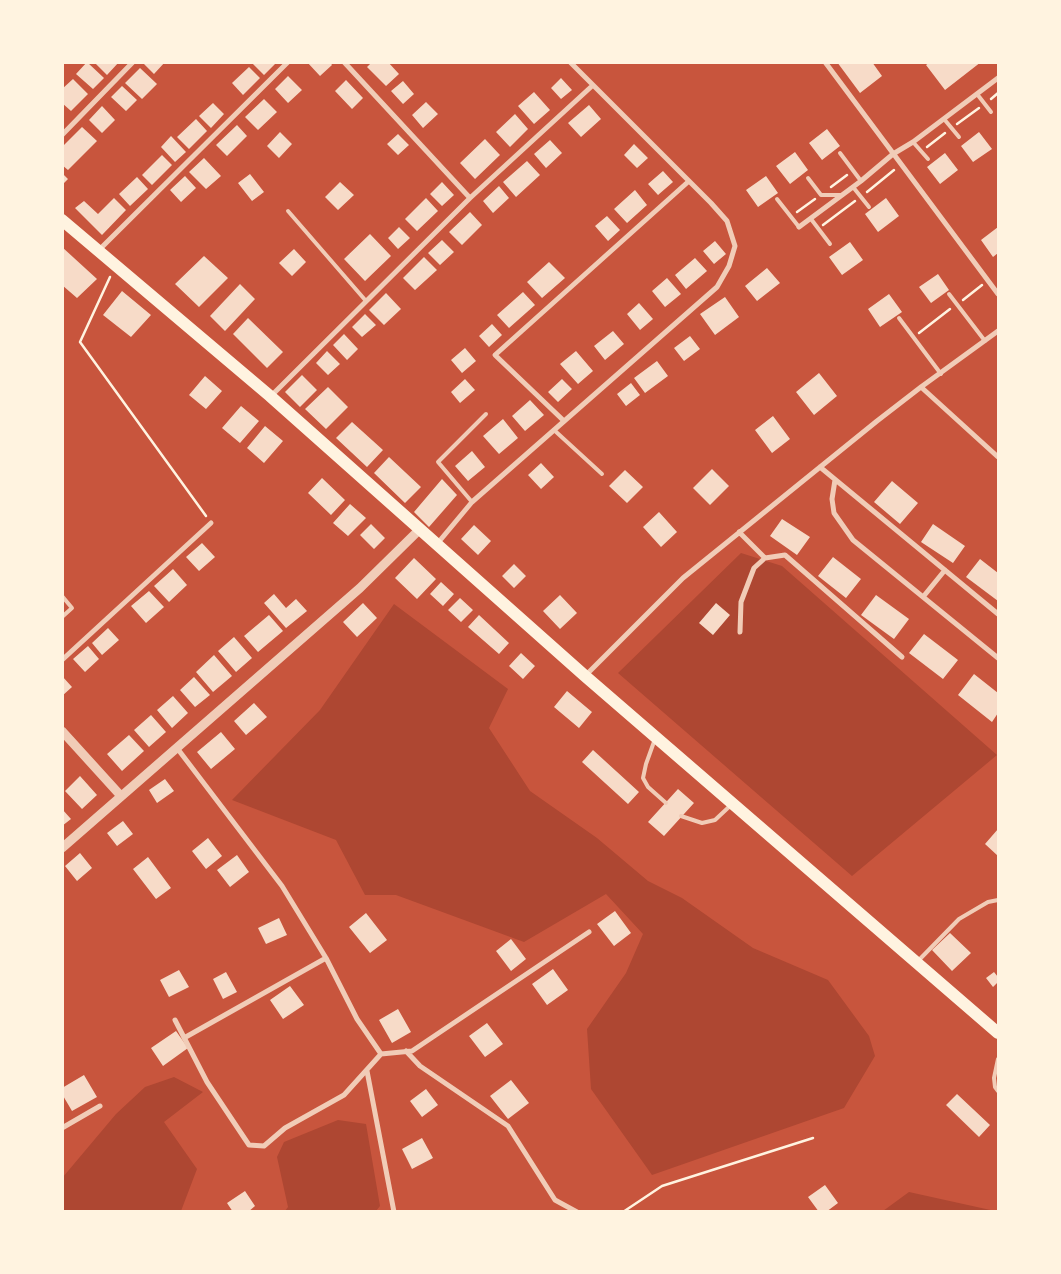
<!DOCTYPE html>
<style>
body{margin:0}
#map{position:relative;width:1061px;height:1274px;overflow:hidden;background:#c8553d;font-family:"Sofia Sans Condensed",sans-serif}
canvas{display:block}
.frame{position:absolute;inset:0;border:64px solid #fff3e0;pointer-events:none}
</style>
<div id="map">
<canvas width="1061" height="1274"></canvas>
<div class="frame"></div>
</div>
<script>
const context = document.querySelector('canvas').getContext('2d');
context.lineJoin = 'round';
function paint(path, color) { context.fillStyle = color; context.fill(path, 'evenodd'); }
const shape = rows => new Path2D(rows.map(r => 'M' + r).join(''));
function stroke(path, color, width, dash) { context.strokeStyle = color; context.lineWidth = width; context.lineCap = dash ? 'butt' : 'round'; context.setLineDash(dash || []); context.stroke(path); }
const green = shape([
 [741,553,782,566,997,755,852,876,618,673],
 [394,604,508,689,489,728,530,791,597,838,648,881,682,898,753,948,828,980,869,1036,875,1056,844,1108,652,1175,591,1089,587,1029,626,973,643,934,606,894,524,942,396,895,365,895,336,840,232,800,320,710],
 [174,1077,203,1092,164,1122,197,1169,181,1211,63,1211,63,1177,116,1114,145,1087],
 [338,1120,366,1124,380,1206,376,1211,285,1211,288,1207,277,1157,284,1142],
 [909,1192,995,1211,883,1211]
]);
const building = shape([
 [87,62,104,78,93,89,76,74],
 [94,62,119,62,107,75],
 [145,62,165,62,154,74,144,64],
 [251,62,273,62,275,64,264,75],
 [307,62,330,62,332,65,320,76],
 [372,62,388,62,399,74,386,86,367,67],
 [837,62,872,62,882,76,860,93],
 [930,62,981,62,945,90,926,65],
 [249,67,260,78,243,95,232,83],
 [140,68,157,84,142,99,125,83],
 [288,76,302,90,288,103,275,89],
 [561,78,572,90,561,99,551,88],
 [73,79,88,94,71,111,62,103,62,89],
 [346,80,363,98,352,109,335,91],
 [403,81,414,94,403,104,391,91],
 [122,86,137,100,126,111,111,97],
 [534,92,550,110,534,124,518,106],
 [264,99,277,112,258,130,245,117],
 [426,102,438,114,423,128,412,115],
 [213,103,224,114,211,128,199,116],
 [589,105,601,119,581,137,568,123],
 [102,106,115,120,102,133,89,120],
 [515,114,528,129,510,147,496,132],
 [196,119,207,131,189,149,177,137],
 [237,125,247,136,227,156,216,145],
 [82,127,97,141,68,170,62,165,62,147],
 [827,129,840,146,822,160,809,143],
 [280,132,292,144,279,158,267,146],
 [979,132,992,149,973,162,961,146],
 [398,134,409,145,398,155,387,144],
 [171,136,186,152,175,162,161,147],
 [485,139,500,155,475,179,460,163],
 [550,140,562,153,546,168,534,154],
 [634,144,648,158,637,168,624,155],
 [795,152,808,170,790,184,776,166],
 [945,153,958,170,940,184,927,167],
 [162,155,172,165,152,185,142,175],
 [204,158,221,176,206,189,189,172],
 [527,161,540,175,516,197,503,182],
 [663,171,673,182,658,195,648,184],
 [62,173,68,179,62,185],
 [250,174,264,192,252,201,238,183],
 [185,176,196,188,181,202,170,190],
 [766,176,778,193,758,207,746,190],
 [137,177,148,189,130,206,119,194],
 [340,182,354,195,338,210,325,197],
 [442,182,454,195,442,206,430,194],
 [499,186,509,198,493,213,483,201],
 [635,190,647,205,627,223,614,209],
 [114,198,126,210,102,235,75,208,84,201,98,214],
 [426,198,438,211,417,231,405,219],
 [886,198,899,216,878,232,865,214],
 [470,212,482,225,462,245,449,232],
 [607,216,620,230,608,241,595,226],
 [399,227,410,238,398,249,388,238],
 [998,227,998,253,993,257,981,240],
 [370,234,391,256,365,281,344,259],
 [442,240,454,252,440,265,428,253],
 [715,241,726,254,714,264,703,251],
 [850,242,863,260,842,275,829,257],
 [62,247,97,279,77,298,62,285],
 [294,249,306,262,292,276,279,263],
 [204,256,228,278,199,307,175,284],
 [424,257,437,270,415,290,403,278],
 [695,258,707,271,686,289,675,275],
 [549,262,565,278,542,298,527,282],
 [767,268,780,283,757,301,745,286],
 [938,274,949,290,931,303,919,287],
 [667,278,681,294,665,307,652,291],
 [240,284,255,299,225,331,210,316],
 [122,291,151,315,131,337,103,315],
 [523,292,535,305,509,328,497,315],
 [386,293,401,309,384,325,369,310],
 [889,294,902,312,880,327,868,309],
 [725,297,739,317,715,335,700,314],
 [639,303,653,319,640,330,627,314],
 [365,314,376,325,362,337,352,327],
 [248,318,283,352,267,368,233,334],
 [492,324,502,335,489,347,479,336],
 [613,331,624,344,605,360,594,346],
 [344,334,358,349,347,360,333,345],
 [690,336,700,349,684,361,674,348],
 [465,348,476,361,462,373,451,360],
 [327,351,340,364,328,375,316,363],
 [576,351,593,371,578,384,560,364],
 [657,361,668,376,645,393,634,378],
 [819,373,837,396,814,415,796,392],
 [302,375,317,390,300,407,285,392],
 [205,376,222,391,206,409,189,395],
 [465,379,475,390,460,403,451,392],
 [562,379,572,389,558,402,548,392],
 [631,383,640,395,626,406,617,394],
 [328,387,348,407,326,429,305,409],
 [530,400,544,415,525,431,512,416],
 [241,406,259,421,240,443,222,428],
 [773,416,790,439,772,453,755,430],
 [503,419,518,438,499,454,483,436],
 [352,422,383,450,367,467,336,438],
 [265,426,283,441,264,463,247,448],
 [472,451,485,467,468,481,455,466],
 [389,457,421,487,405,503,374,473],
 [541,463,554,477,541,489,528,475],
 [712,469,729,486,710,505,693,488],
 [625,470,643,487,627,503,609,486],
 [322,478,345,500,331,515,308,493],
 [442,479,457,495,429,527,414,512],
 [892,481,918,503,900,524,874,502],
 [350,504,366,518,348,536,333,523],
 [659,512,677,532,661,547,643,527],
 [782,519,810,537,797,555,770,536],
 [371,524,385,538,374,549,360,535],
 [933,524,965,546,953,563,921,542],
 [474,525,491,541,478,555,461,539],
 [202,543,215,557,199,571,186,557],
 [833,557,861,579,846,598,818,576],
 [414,558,436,579,417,599,395,578],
 [980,559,998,573,998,601,966,577],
 [514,564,526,576,514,588,502,576],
 [173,569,187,585,169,602,154,586],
 [441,582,454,594,443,606,430,594],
 [149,591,164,607,146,623,131,606],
 [274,594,286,608,296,599,307,611,286,628,264,603],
 [560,595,577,613,560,629,543,611],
 [876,595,909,619,894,639,861,615],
 [460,598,473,610,461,622,448,610],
 [363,603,377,618,357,637,343,622],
 [716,603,730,615,713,635,699,623],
 [269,615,283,631,258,652,244,636],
 [479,615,509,643,499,654,468,627],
 [108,628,119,640,102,655,92,643],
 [924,634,958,660,943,679,909,653],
 [234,637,252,658,236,672,218,651],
 [88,646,99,659,85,672,73,659],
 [521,653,535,666,523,679,509,666],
 [214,655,232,676,213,692,196,672],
 [974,674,998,693,998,713,992,722,958,695],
 [62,676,72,687,62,696],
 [194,677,210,695,195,707,180,690],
 [567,691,592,712,579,728,554,707],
 [173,696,188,713,172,728,157,710],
 [254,703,267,717,246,735,234,721],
 [151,715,166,732,149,747,134,730],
 [221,732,235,749,211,769,197,752],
 [129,735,144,751,122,771,107,754],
 [593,750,639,792,628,804,582,762],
 [80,776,97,795,82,809,65,791],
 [165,779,174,791,157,803,149,790],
 [678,789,694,803,664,836,648,822],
 [62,809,71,819,62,826],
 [123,821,133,834,117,846,107,833],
 [998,829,998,856,985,844],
 [208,838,222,856,206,869,192,851],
 [80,853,92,868,77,881,65,866],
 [237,855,249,872,230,887,217,870],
 [148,857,171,888,156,899,133,869],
 [615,911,631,933,614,946,597,924],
 [366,913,387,940,370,953,349,927],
 [279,918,287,935,266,944,258,928],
 [950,933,971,953,952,971,932,950],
 [511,939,526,959,511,971,496,951],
 [553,969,568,990,547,1005,532,984],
 [179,970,189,987,169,997,160,980],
 [226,972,237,992,223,999,213,979],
 [994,972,998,977,998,982,993,987,986,978],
 [290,986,304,1005,283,1019,270,1000],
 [398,1009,411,1032,392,1043,379,1020],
 [487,1023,503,1044,485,1057,469,1036],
 [176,1031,188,1048,163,1066,151,1048],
 [84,1075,97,1097,72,1111,62,1094,62,1088],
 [511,1080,529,1103,508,1119,490,1096],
 [426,1089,438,1105,422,1117,410,1101],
 [957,1094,990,1125,979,1137,946,1105],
 [422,1138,433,1158,412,1169,402,1149],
 [825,1185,838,1203,826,1212,819,1212,808,1197],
 [245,1191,255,1206,248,1212,233,1212,227,1203]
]);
const path = shape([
 [991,99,998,93],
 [957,124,979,108],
 [927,147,945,133],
 [831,187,847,175],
 [867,192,894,170],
 [797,212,815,199],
 [823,225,855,201],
 [110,277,80,342,206,516],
 [963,300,982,285],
 [919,333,950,309],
 [623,1212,662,1186,813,1138]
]);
const service = shape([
 [977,94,991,112],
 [944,119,959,137],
 [913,142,928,159],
 [840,153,861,181],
 [808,178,821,195,842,195],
 [853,187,869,207],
 [777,199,799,227],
 [288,211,366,301],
 [811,219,830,244],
 [949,294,985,341],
 [899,318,941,374],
 [554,430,602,474],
 [472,502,438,462,486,414],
 [62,596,72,608,62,617],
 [655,739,646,764,643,778,648,787,666,803],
 [681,816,702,823,715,820,731,805],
 [918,961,959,919,988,902,998,900],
 [998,1059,994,1078,995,1087,998,1091]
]);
const minor = shape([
 [344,62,470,198],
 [825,62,998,294],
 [62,135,133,62],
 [799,227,861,181,893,154,913,142,998,78],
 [99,250,288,62],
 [921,387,998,457],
 [271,396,470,198,592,86],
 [564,421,495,355,689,181],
 [820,467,998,614],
 [835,480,832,499,834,513,853,540,998,658],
 [739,532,765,558],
 [437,544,472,502,717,287,729,266,735,246,727,221,711,203,570,62],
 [923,597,945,570],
 [740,632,741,602,754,568,765,558,785,555,902,657],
 [62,660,211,523],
 [585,676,683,578,877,421,921,387,998,331],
 [175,1020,207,1082,249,1145,264,1146,285,1128,344,1095,381,1054,357,1019,326,958,282,886,177,748],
 [184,1038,326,958],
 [406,1051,420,1066,508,1126,555,1200,577,1212],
 [381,1054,412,1051,589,932],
 [367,1071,394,1212],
 [62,1128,100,1106]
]);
const tertiary = shape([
 [62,731,121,796],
 [62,848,360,588,419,530]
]);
const trunk = shape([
 [62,220,270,396,585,676,998,1033]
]);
paint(green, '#ae4732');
paint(building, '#f7dbc8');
stroke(path, '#fff3e0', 2.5);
stroke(service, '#f1ccb7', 4);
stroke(minor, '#f1ccb7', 5);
stroke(tertiary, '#f1ccb7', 9);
stroke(trunk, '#fff3e0', 12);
</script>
